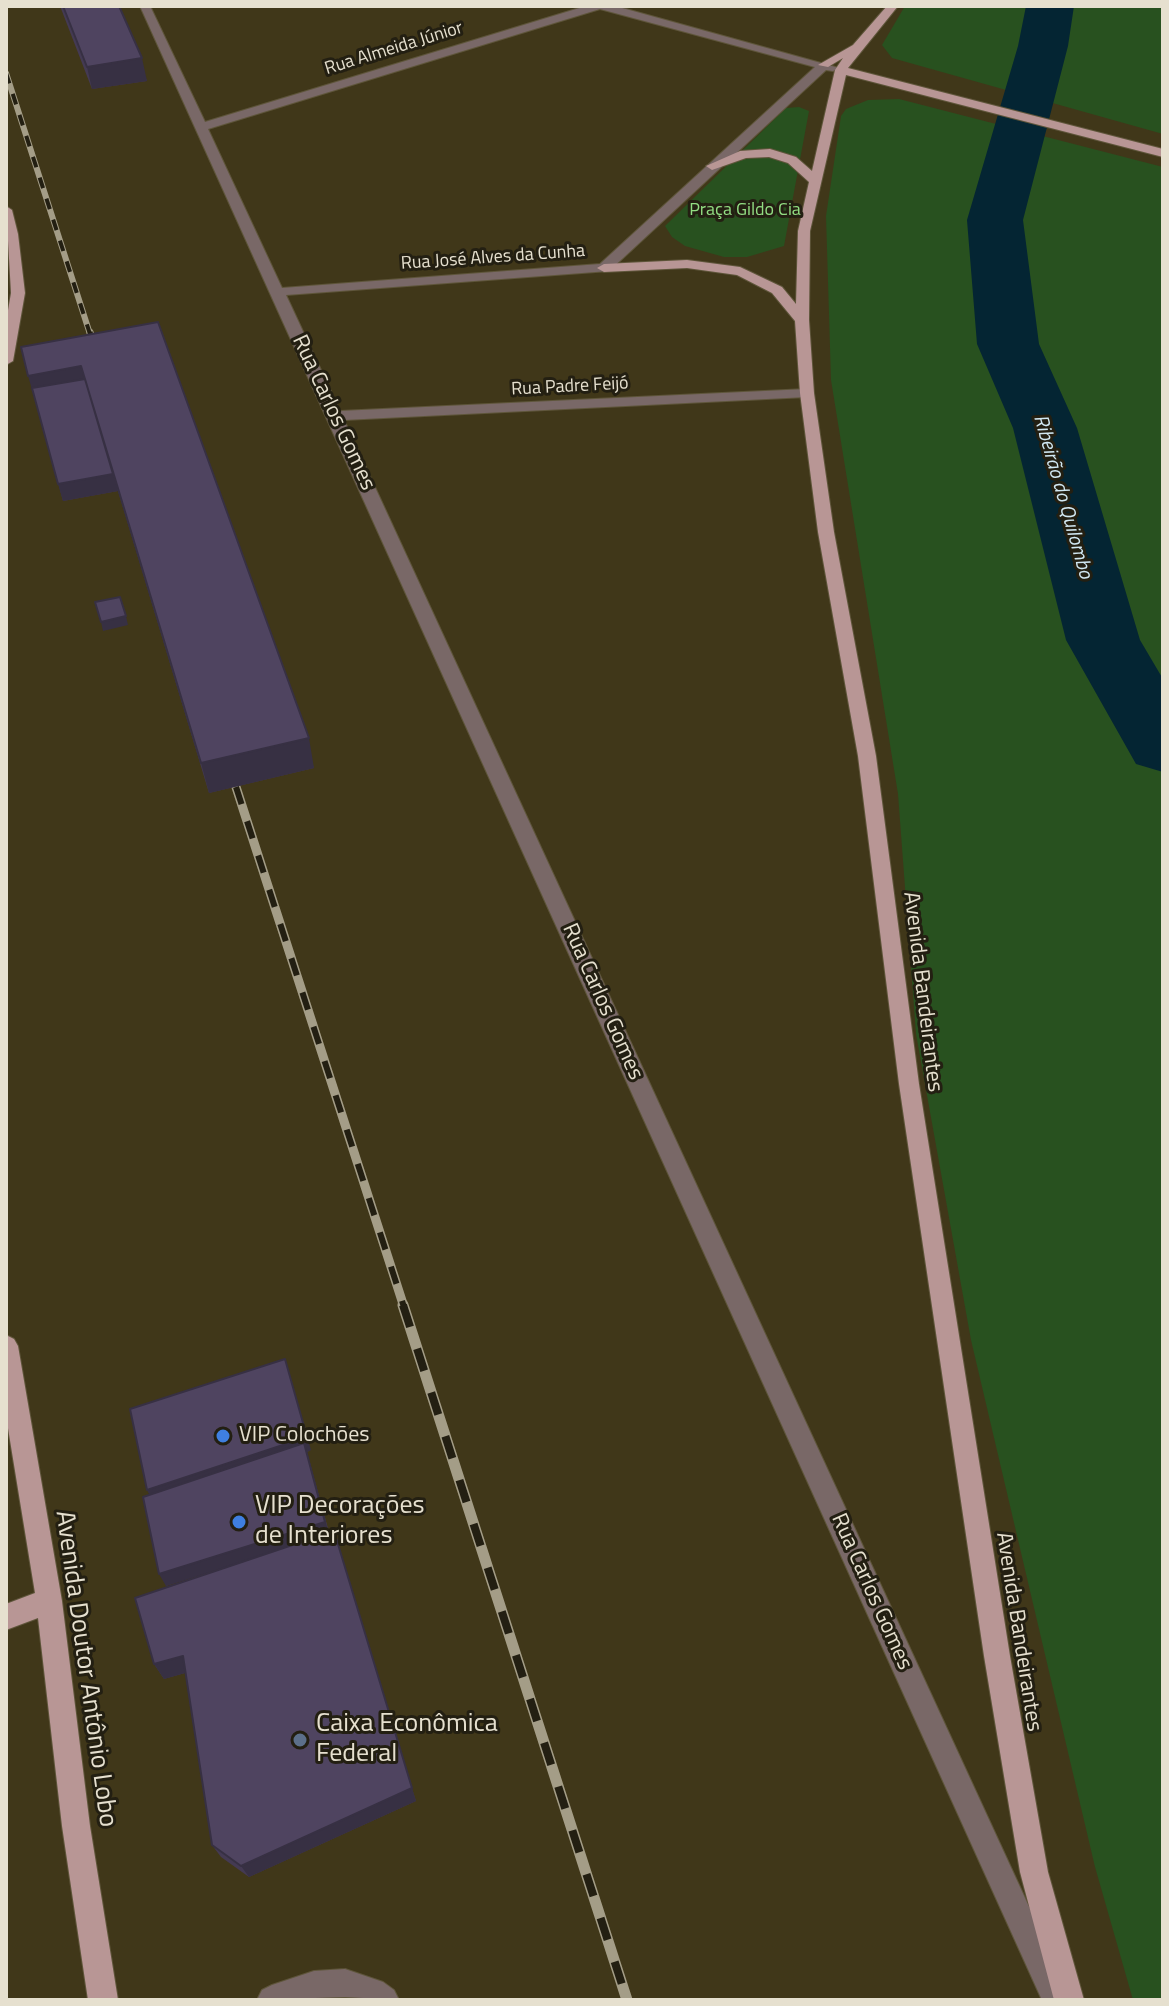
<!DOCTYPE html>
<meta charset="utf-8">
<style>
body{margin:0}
#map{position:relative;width:1169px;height:2006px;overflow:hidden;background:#403719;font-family:"Titillium Web",sans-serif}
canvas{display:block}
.frame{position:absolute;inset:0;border:8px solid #e6e0cf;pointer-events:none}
</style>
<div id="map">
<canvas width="1169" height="2006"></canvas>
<div class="frame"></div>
</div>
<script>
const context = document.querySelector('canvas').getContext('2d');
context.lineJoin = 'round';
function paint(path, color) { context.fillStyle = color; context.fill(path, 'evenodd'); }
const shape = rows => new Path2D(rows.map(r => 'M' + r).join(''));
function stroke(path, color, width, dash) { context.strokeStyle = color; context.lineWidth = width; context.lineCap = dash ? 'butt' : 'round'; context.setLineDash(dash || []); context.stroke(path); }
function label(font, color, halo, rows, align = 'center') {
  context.font = font + ' "Titillium Web",sans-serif'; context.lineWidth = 6; context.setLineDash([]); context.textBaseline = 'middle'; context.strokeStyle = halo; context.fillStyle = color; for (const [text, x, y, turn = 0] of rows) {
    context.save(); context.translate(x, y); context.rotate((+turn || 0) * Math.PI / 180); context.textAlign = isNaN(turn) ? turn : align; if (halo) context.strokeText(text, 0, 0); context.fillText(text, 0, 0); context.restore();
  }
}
const green = shape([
 [905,6,1163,6,1163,134,892,58,882,45],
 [899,99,1163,167,1163,2000,1133,2000,1095,1867,971,1340,916,1034,898,794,831,380,826,216,841,116,846,109,868,100],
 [799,107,809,111,784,246,747,257,724,257,685,246,672,237,665,226,786,108]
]);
const river = shape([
 [1026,6,1074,6,1068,46,1023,220,1039,344,1077,428,1140,640,1163,679,1163,772,1136,764,1066,640,1013,428,977,344,967,220,1018,46,1026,6]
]);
const service = shape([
 [345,1969,383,1982,394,1990,399,2000,345,1997,257,2000,262,1990,272,1985,314,1971,345,1969]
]);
const minor = shape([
 [140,6,150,6,205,122,586,6,615,6,839,68,833,71,826,70,609,271,286,295,340,411,807,389,814,393,807,397,344,420,1072,2000,1042,2000,140,6],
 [600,9,815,67,600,264,282,288,208,129,600,9]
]);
const primary = shape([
 [887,6,898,6,848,68,1163,149,1163,157,846,75,810,231,809,320,814,393,834,532,876,756,919,1084,1010,1656,1048,1872,1084,2000,1054,2000,1020,1872,984,1656,899,1084,858,756,818,532,800,393,795,321,772,293,737,275,687,268,604,272,597,268,604,264,687,260,740,267,782,287,796,304,798,231,809,182,788,163,769,157,746,158,712,170,706,166,740,151,770,149,796,157,812,171,835,70,843,58,828,67,818,65,853,45,887,6],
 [6,206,12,210,18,234,25,293,13,361,6,365,6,322,11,293,6,206],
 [6,1335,14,1339,18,1346,62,1601,90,1826,118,2000,88,2000,62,1826,38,1618,6,1630,6,1604,35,1593,6,1416,6,1335]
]);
const railFar3 = shape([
 [6,73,90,334]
]);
const railFar2 = shape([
 [90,332,97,355]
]);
const railFar1 = shape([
 [236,787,404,1307]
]);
const rail = shape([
 [403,1305,627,2000]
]);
const wall = shape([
 [60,6,119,6,147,81,92,89],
 [158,322,314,768,209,793,118,491,63,501,21,347],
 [311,1450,307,1452,329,1532,416,1801,249,1877,221,1857,212,1845,185,1673,164,1679,154,1664,250,1559,166,1586,149,1495]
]);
const shadedWall = shape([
 [142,58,147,81,92,89,87,67],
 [81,366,89,396,37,406,28,376],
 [113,474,118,491,63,501,58,484],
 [126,616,128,625,103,631,101,622],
 [309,738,314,768,209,793,201,763],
 [285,1359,311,1450,307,1452,329,1534,166,1586,159,1574,153,1502,147,1490],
 [334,1531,416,1801,249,1877,241,1866],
 [183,1656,192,1671,164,1679,154,1664]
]);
const building = shape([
 [63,6,119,6,142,58,87,67,63,6],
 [158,322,309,738,201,763,81,366,28,376,21,347,158,322],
 [85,379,113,474,58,484,32,388,85,379],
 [120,597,126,616,101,622,95,602,120,597],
 [285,1359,307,1437,147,1490,130,1409,285,1359],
 [304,1443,325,1522,159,1574,143,1497,304,1443],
 [334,1531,412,1788,241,1866,212,1845,183,1656,154,1664,135,1598,334,1531]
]);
const markers = [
 [223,1436,8,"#3f7fe0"],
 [239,1522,8,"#3f7fe0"],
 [300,1740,8,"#5c6f8a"]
];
const farStreetnames = [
 ["Rua Almeida Júnior",394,49,-17],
 ["Rua José Alves da Cunha",493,258,-4],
 ["Rua Padre Feijó",570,387,-3]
];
const farParknames = [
 ["Praça Gildo Cia",745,211]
];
const farWaternames = [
 ["Ribeirão do Quilombo",1062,497,74]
];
const streetNames = [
 ["Rua Carlos Gomes",333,413,65],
 ["Avenida Bandeirantes",922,992,83],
 ["Rua Carlos Gomes",602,1002,66],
 ["Rua Carlos Gomes",871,1592,66],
 ["Avenida Bandeirantes",1018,1632,81]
];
const poiNames = [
 ["VIP Colochões",239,1436]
];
const nearPoinames = [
 ["VIP Decorações",255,1507],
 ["de Interiores",255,1537],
 ["Caixa Econômica",316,1725],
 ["Federal",316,1755]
];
const nearStreetnames = [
 ["Avenida Doutor Antônio Lobo",85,1669,82]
];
paint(green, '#28511f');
paint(river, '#042533');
stroke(service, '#5e553a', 2);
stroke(minor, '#5e553a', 2);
stroke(primary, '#5e553a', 2);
paint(service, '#796867');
paint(minor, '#796867');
paint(primary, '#b89695');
stroke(railFar3, '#a49d87', 6);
stroke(railFar2, '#a49d87', 7);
stroke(railFar1, '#a49d87', 9);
stroke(rail, '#a49d87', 11);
stroke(railFar3, '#231f12', 4, [11]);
stroke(railFar2, '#231f12', 5, [14]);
stroke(railFar1, '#231f12', 6, [18]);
stroke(rail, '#231f12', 8, [23]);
paint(wall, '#443a53');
paint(shadedWall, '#373043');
paint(building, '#4f4460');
stroke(building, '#373043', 2);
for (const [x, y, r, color] of markers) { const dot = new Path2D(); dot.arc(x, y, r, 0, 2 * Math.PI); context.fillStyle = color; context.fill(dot); stroke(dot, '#231f12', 3); }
label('18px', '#e6e0cf', '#231f12', farStreetnames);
label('18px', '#92dd83', '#231f12', farParknames);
label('italic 20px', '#d1e8f3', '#231f12', farWaternames);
label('22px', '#e6e0cf', '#231f12', streetNames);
label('22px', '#e6e0cf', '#231f12', poiNames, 'left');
label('26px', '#e6e0cf', '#231f12', nearPoinames, 'left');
label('26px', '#e6e0cf', '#231f12', nearStreetnames);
</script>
